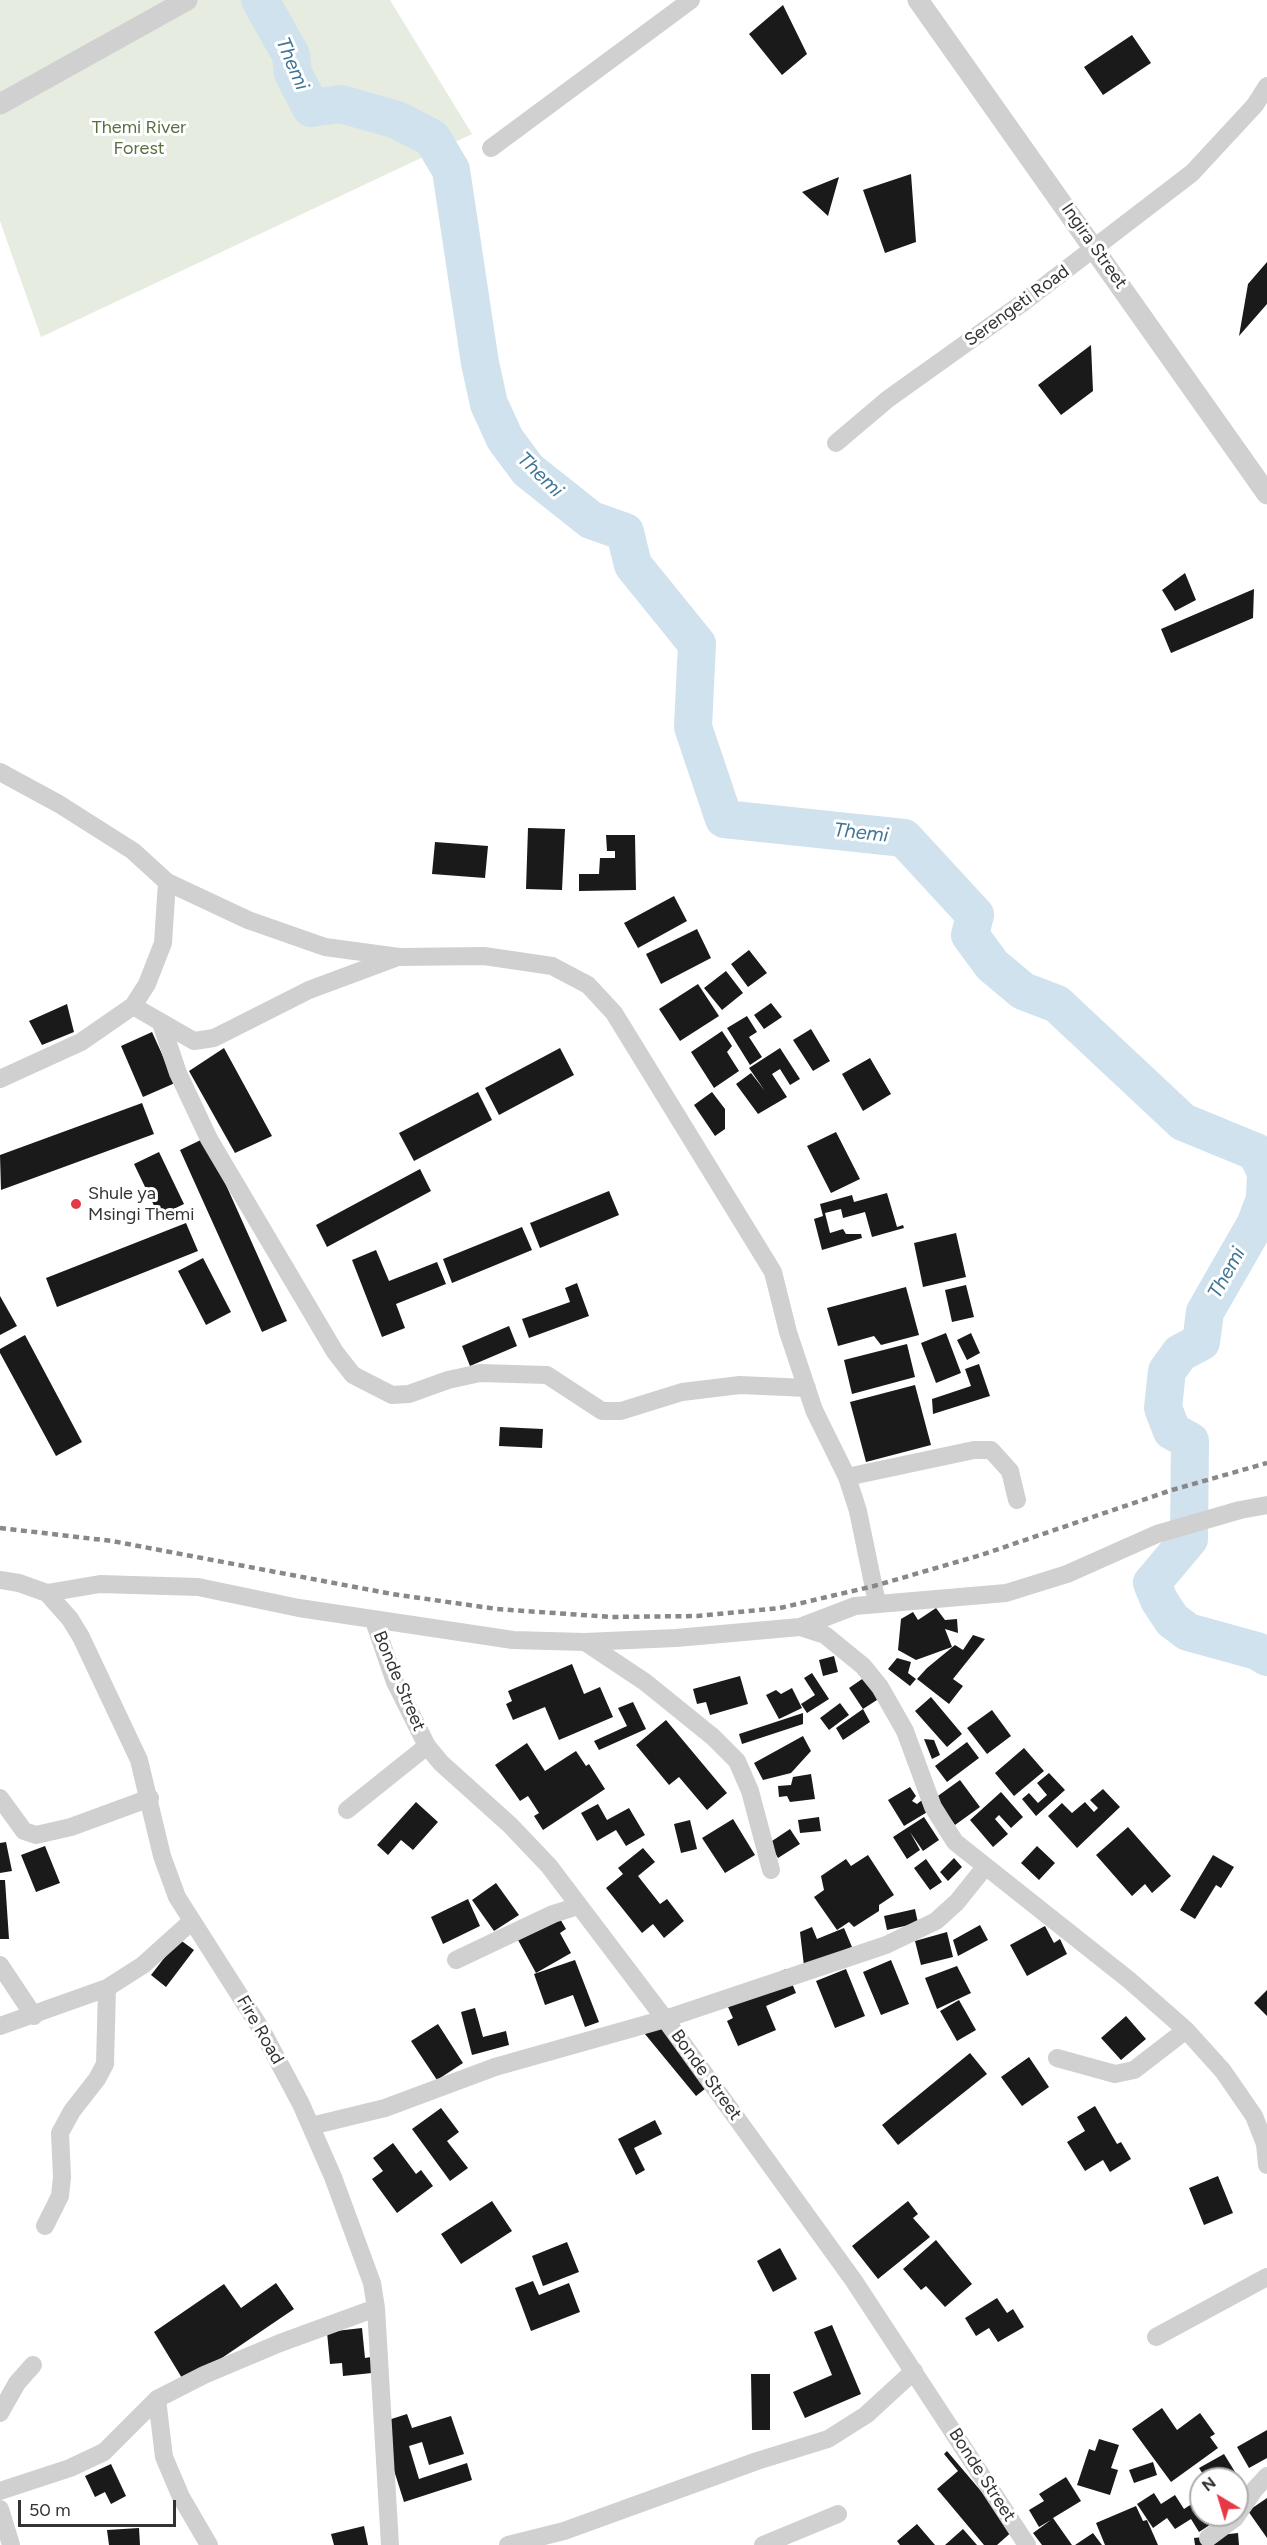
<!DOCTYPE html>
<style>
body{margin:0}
#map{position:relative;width:1267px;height:2545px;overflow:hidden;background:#fff;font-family:Figtree,sans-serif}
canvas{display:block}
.north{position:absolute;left:1189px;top:2467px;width:60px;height:60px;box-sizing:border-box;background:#fff;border:2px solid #adadad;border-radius:50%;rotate:322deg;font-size:16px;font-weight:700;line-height:24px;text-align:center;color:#333}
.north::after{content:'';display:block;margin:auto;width:21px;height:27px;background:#e63946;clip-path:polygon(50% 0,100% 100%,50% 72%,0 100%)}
.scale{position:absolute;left:18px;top:2500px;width:158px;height:27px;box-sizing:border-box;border:3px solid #333;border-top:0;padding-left:8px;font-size:18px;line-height:21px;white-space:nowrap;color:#333;-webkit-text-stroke:4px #fff;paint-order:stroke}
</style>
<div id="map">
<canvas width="1267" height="2545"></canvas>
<div class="north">N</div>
<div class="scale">50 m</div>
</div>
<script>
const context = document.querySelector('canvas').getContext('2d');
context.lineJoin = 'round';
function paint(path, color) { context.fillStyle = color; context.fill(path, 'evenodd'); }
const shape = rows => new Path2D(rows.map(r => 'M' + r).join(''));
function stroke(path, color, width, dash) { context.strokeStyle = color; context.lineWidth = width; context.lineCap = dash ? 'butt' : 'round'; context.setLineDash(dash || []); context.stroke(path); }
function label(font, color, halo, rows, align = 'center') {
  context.font = font + ' Figtree,sans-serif'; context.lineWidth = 6; context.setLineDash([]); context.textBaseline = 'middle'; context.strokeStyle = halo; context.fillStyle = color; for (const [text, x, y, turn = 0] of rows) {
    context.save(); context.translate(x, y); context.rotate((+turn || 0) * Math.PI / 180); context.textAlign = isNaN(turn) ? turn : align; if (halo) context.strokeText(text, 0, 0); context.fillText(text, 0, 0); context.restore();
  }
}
const green = shape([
 [0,0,390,0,472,134,41,337,0,221]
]);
const river = shape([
 [260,0,291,55,293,73,311,108,341,104,397,120,432,138,451,170,480,363,489,404,505,439,528,470,591,520,625,532,633,565,697,644,693,727,724,819,904,838,975,915,970,935,992,965,1023,991,1057,1004,1183,1122,1256,1152,1266,1172,1265,1199,1255,1225,1205,1312,1201,1342,1180,1353,1167,1371,1163,1408,1172,1431,1190,1441,1189,1539,1152,1583,1159,1600,1172,1620,1188,1632,1257,1651,1267,1657]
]);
const building = shape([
 [783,5,807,54,782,75,749,34],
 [1132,35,1151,63,1103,95,1084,67],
 [911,174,916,242,885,253,863,190],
 [839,177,828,216,802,192],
 [1267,262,1267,304,1239,336,1248,284],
 [1091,345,1093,391,1061,415,1038,385],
 [1185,573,1196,600,1175,611,1162,590],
 [1254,589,1253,618,1171,653,1161,629],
 [528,828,565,829,562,890,526,889],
 [606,835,635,835,636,890,579,891,579,874,599,874,600,858,615,858,615,851,607,851],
 [435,842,488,846,485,878,432,874],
 [674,896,687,921,638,948,624,923],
 [697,929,711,958,661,984,646,954],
 [749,950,767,973,748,987,731,964],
 [726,971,743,993,722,1010,704,988],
 [698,984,719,1016,680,1041,659,1009],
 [771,1003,782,1017,764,1029,754,1015],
 [67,1004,74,1032,42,1045,29,1021],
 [747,1016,757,1032,749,1037,762,1057,750,1065,727,1028],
 [811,1029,830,1061,813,1071,793,1040],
 [722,1031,732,1046,727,1052,739,1071,714,1088,691,1052],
 [152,1032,175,1083,143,1097,121,1046],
 [224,1048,272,1136,235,1153,189,1071],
 [560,1048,574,1075,499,1115,485,1088],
 [780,1048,800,1079,790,1085,780,1069,772,1074,787,1097,758,1114,736,1084,751,1073,765,1091,749,1068],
 [870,1058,891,1094,863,1111,842,1074],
 [478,1092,492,1120,414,1161,399,1133],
 [712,1092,725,1109,725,1129,715,1136,694,1105],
 [142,1103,154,1134,1,1190,0,1155],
 [836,1132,860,1179,831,1193,807,1146],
 [205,1138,287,1321,262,1332,180,1150],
 [159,1152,184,1204,159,1216,134,1164],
 [420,1169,431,1191,327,1247,316,1225],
 [609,1191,619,1215,540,1248,530,1223],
 [887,1193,897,1227,903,1225,904,1228,872,1237,865,1212,843,1218,841,1209,825,1213,830,1233,843,1229,846,1234,861,1234,862,1238,822,1250,814,1219,823,1216,820,1204,852,1195,854,1202],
 [186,1223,198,1251,57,1307,46,1278],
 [522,1227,532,1250,452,1283,443,1259],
 [956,1233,966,1277,923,1287,914,1243],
 [376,1250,389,1281,437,1262,446,1284,396,1304,405,1328,382,1337,352,1260],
 [203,1258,231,1312,206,1325,178,1271],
 [577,1283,589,1316,529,1338,522,1319,570,1302,565,1288],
 [966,1285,974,1317,952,1322,945,1290],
 [906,1287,919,1335,881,1345,874,1336,838,1346,827,1308],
 [0,1296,17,1326,0,1335],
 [509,1326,517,1346,470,1366,462,1346],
 [946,1333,961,1373,936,1383,921,1343],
 [971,1333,980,1353,967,1360,957,1340],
 [25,1335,82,1442,56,1456,0,1353,0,1349],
 [907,1344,915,1377,852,1394,844,1360],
 [979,1364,990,1396,933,1414,932,1399,971,1386,965,1369],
 [915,1385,931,1445,866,1462,850,1402],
 [500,1427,543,1429,542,1448,499,1446],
 [936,1608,945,1620,957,1619,958,1633,945,1629,952,1647,916,1660,898,1650,901,1619,913,1612,918,1620],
 [973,1635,985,1639,953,1679,963,1686,949,1704,917,1679,927,1668,955,1645,963,1650],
 [834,1656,838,1672,823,1676,819,1660],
 [897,1658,911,1662,908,1673,916,1679,910,1686,888,1669],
 [572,1664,584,1694,600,1687,613,1717,559,1740,545,1707,513,1720,506,1704,512,1701,508,1691],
 [812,1673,829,1699,807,1713,801,1704,815,1695,804,1678],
 [740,1676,748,1704,710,1715,706,1702,697,1704,693,1689],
 [865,1677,880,1698,863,1709,849,1688],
 [792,1688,802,1708,779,1719,766,1695,776,1690,781,1694],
 [931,1697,962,1734,947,1747,915,1711],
 [633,1702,646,1729,599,1750,594,1741,627,1726,618,1708],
 [840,1703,849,1715,829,1730,820,1718],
 [863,1709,870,1722,843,1740,836,1728],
 [992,1710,1011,1736,987,1754,967,1728],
 [803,1713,803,1724,742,1744,739,1734],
 [666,1720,727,1793,707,1810,679,1777,669,1785,636,1745],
 [803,1736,811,1751,791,1773,763,1780,754,1763],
 [924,1739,934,1740,940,1755,932,1759],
 [967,1742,979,1758,947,1782,935,1766],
 [527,1743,545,1771,576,1751,586,1766,589,1764,605,1789,543,1830,534,1816,539,1813,528,1796,520,1801,495,1765],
 [1024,1748,1044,1771,1014,1796,995,1773],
 [1049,1773,1065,1790,1036,1816,1022,1799,1029,1793,1038,1803,1047,1795,1037,1783],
 [811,1774,815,1799,790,1802,787,1796,779,1797,778,1786,791,1785,793,1777],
 [960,1780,980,1807,955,1825,935,1798],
 [910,1787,916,1796,912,1801,917,1804,922,1800,929,1811,904,1826,888,1800],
 [1103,1789,1120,1807,1077,1848,1048,1816,1062,1803,1072,1813,1085,1802,1094,1812,1098,1808,1090,1800],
 [1001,1792,1023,1817,1011,1828,999,1815,995,1819,1008,1834,993,1847,970,1820],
 [416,1802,438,1822,413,1850,401,1840,388,1855,377,1845],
 [598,1804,607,1820,629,1808,645,1835,626,1846,616,1830,597,1841,581,1813],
 [819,1817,821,1831,800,1833,798,1820],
 [924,1817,939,1840,923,1851,910,1832,920,1850,907,1859,893,1837],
 [733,1819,755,1855,725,1873,702,1838],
 [690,1820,697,1849,681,1853,674,1824],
 [1128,1827,1171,1876,1152,1893,1145,1884,1132,1896,1096,1855],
 [790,1829,800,1844,778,1858,769,1843],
 [6,1842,12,1871,0,1873,0,1843],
 [45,1846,60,1883,36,1892,21,1855],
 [1037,1846,1055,1863,1039,1880,1021,1863],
 [643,1848,655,1862,638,1876,660,1904,667,1899,684,1921,664,1938,653,1924,642,1933,606,1888,623,1874,618,1868],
 [868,1855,894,1895,879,1905,879,1911,854,1927,849,1922,837,1930,814,1897,824,1890,821,1876,846,1859,851,1866],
 [1213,1855,1234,1867,1221,1888,1216,1885,1195,1919,1180,1910],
 [954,1858,962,1867,948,1881,940,1872],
 [926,1859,942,1882,930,1890,914,1868],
 [0,1880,5,1880,9,1939,0,1939],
 [496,1883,519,1915,494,1931,472,1900],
 [468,1899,480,1926,443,1944,431,1917],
 [915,1909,918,1923,887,1930,884,1916],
 [559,1917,566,1929,560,1933,571,1953,536,1973,518,1940],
 [980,1925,988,1940,958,1956,953,1940],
 [1045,1926,1054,1943,1060,1939,1067,1954,1027,1976,1010,1945],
 [812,1927,817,1939,844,1928,852,1947,804,1966,800,1932],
 [947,1932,953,1957,921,1965,915,1941],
 [179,1939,194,1950,166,1987,151,1975],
 [575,1960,599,2022,585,2027,573,1995,545,2005,534,1974],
 [891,1960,909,2004,881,2015,863,1972],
 [957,1966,971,1993,937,2009,925,1978],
 [786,1969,796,1993,766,2006,776,2030,738,2046,727,2021,733,2018,723,1996],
 [846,1969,865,2016,835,2028,816,1981],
 [1267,1990,1267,2016,1254,2003],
 [959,2000,976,2030,957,2041,940,2011],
 [475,2008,483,2037,506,2031,509,2045,472,2055,461,2012],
 [659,2012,715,2081,696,2096,640,2028],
 [1126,2016,1146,2039,1121,2060,1101,2038],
 [438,2024,463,2063,437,2080,411,2041],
 [970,2053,987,2074,898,2145,882,2125],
 [1029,2057,1049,2087,1022,2106,1001,2077],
 [1095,2106,1117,2144,1121,2142,1131,2159,1110,2172,1103,2160,1085,2171,1067,2142,1085,2131,1077,2117],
 [441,2108,459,2132,447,2141,468,2168,450,2181,412,2129],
 [655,2120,662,2134,634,2148,645,2170,636,2175,618,2139],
 [393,2143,416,2174,421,2170,433,2186,397,2213,372,2179,383,2171,373,2158],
 [1218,2176,1233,2213,1204,2225,1189,2188],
 [492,2201,512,2231,461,2264,441,2234],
 [908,2201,918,2214,913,2218,930,2237,878,2279,852,2246],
 [936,2240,972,2284,945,2307,926,2286,921,2290,903,2269],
 [567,2242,579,2272,543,2286,532,2256],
 [780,2248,797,2279,773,2292,757,2261],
 [533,2281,539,2295,569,2283,580,2312,531,2331,515,2288],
 [276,2283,294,2309,185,2383,154,2332,224,2284,241,2308],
 [997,2298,1007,2313,1013,2309,1024,2327,998,2342,989,2328,976,2336,965,2318],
 [832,2325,861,2394,805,2418,793,2392,832,2375,814,2332],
 [362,2328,365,2358,371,2357,372,2373,343,2376,342,2363,330,2364,327,2332],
 [751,2374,770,2374,770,2430,752,2430],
 [1162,2408,1177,2430,1200,2413,1215,2434,1210,2437,1218,2448,1171,2482,1132,2429],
 [407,2414,412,2428,451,2416,464,2454,429,2465,422,2442,409,2446,419,2479,467,2463,472,2480,404,2502,379,2423],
 [1267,2430,1267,2458,1249,2468,1237,2447],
 [1099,2439,1119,2445,1111,2468,1118,2470,1110,2495,1077,2485,1089,2449,1095,2451],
 [947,2451,1014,2530,997,2545,984,2545,937,2489,958,2471,944,2454],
 [1224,2454,1245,2488,1237,2493,1237,2479,1206,2479,1199,2468],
 [1153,2462,1157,2475,1134,2483,1129,2470],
 [111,2464,126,2496,111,2504,105,2492,95,2497,85,2476],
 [1066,2477,1081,2501,1053,2518,1072,2545,1042,2545,1033,2533,1051,2520,1039,2527,1029,2510,1044,2501,1039,2494],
 [1154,2493,1161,2504,1175,2495,1184,2509,1201,2498,1201,2515,1225,2515,1199,2532,1191,2519,1175,2529,1167,2518,1153,2528,1137,2504],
 [1267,2498,1267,2538,1248,2511],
 [1136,2506,1143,2521,1147,2520,1158,2545,1105,2545,1096,2523],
 [917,2524,935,2545,900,2545,897,2541],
 [364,2526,368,2545,334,2545,331,2534],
 [139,2528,140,2545,109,2545,107,2530],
 [963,2529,977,2545,945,2545],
 [1093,2533,1102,2545,1075,2545],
 [1238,2533,1239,2545,1195,2545,1194,2538]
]);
const minor = shape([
 [491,148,691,0],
 [836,443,888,399,1021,304,1192,173,1255,105,1267,86],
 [0,772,59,804,133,851,167,882,248,920,325,947,399,957,484,956,552,966,588,985,614,1013,773,1272,788,1332,814,1410,847,1477,858,1511,877,1603],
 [133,1006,194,1041,214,1038,309,990,395,958],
 [161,1023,178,1073,209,1139,335,1352,353,1375,392,1395,409,1394,448,1380,480,1373,547,1375,602,1411,621,1411,682,1392,740,1385,807,1388],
 [0,1079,81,1042,133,1006,147,984,163,943,167,882],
 [847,1477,974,1450,991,1450,1010,1471,1017,1500],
 [0,1580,19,1583,47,1593,70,1619,81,1637,139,1760,162,1856,177,1897,261,2029,301,2104,333,2177,372,2283,376,2308,390,2545],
 [47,1593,100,1584,198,1587,299,1608,513,1640,585,1642,676,1638,800,1627,825,1635,863,1666,880,1687,905,1731,933,1807,955,1842,1129,1980,1186,2030,1223,2071,1254,2116,1265,2144,1267,2165],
 [374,1621,395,1682,427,1746,441,1763,510,1825,549,1866,665,2019,854,2281,1027,2545],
 [800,1627,855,1606,1006,1593,1067,1574,1157,1534,1240,1510,1267,1505],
 [585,1642,645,1682,713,1737,737,1761,750,1791,771,1870],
 [0,1798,24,1831,36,1835,71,1827,150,1798],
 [347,1810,427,1746],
 [456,1960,553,1914,578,1906],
 [0,1965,34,2016],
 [0,2026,107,1988,143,1965,192,1921],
 [1057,2058,1115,2074,1134,2070,1186,2030],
 [311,2126,385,2108,495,2067,665,2019,886,1945,936,1921,957,1902,985,1867],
 [45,2226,60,2196,62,2177,60,2133,72,2111,97,2079,105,2064,107,1988],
 [1156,2337,1267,2277],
 [157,2399,164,2457,181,2497,209,2545],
 [0,2413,17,2383,33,2365],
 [0,2491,70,2468,104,2452,157,2399,204,2375,280,2343,376,2308],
 [0,2509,11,2545],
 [1208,2538,1235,2518,1255,2489,1267,2476],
 [508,2545,564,2531,757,2461,828,2439,866,2415,914,2371],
 [763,2545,838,2514]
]);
const tertiary = shape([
 [918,0,1267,494],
 [0,104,187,0]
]);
const rail = shape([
 [0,1528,112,1541,392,1594,497,1609,611,1617,697,1616,780,1608,874,1586,981,1555,1172,1490,1267,1463]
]);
const markers = [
 [76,1204,6,"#e63946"]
];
const parkNames = [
 ["Themi River",139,128],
 ["Forest",139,149]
];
const streetNames = [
 ["Ingira Street",1094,246,55],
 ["Serengeti Road",1017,306,-36],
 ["Bonde Street",399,1681,67],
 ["Fire Road",260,2030,60],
 ["Bonde Street",706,2075,54],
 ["Bonde Street",982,2475,57]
];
const poiNames = [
 ["Shule ya",88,1194],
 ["Msingi Themi",88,1215]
];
const waterNames = [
 ["Themi",292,64,67],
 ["Themi",540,475,44],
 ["Themi",861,833,6],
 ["Themi",1227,1273,-61]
];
paint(green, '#e6ecdf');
stroke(river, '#cfe2ee', 38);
paint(building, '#1a1a1a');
stroke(minor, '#d0d0d0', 18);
stroke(tertiary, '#d0d0d0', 21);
stroke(rail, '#888', 4.5, [6, 4.5]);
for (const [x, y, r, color] of markers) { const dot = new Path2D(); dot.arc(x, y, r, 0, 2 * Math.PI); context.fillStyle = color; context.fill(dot); stroke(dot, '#fff', 2); }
label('18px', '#56703f', '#fff', parkNames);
label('18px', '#333', '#fff', streetNames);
label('18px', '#333', '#fff', poiNames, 'left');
label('italic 20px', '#3f7597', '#fff', waterNames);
</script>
